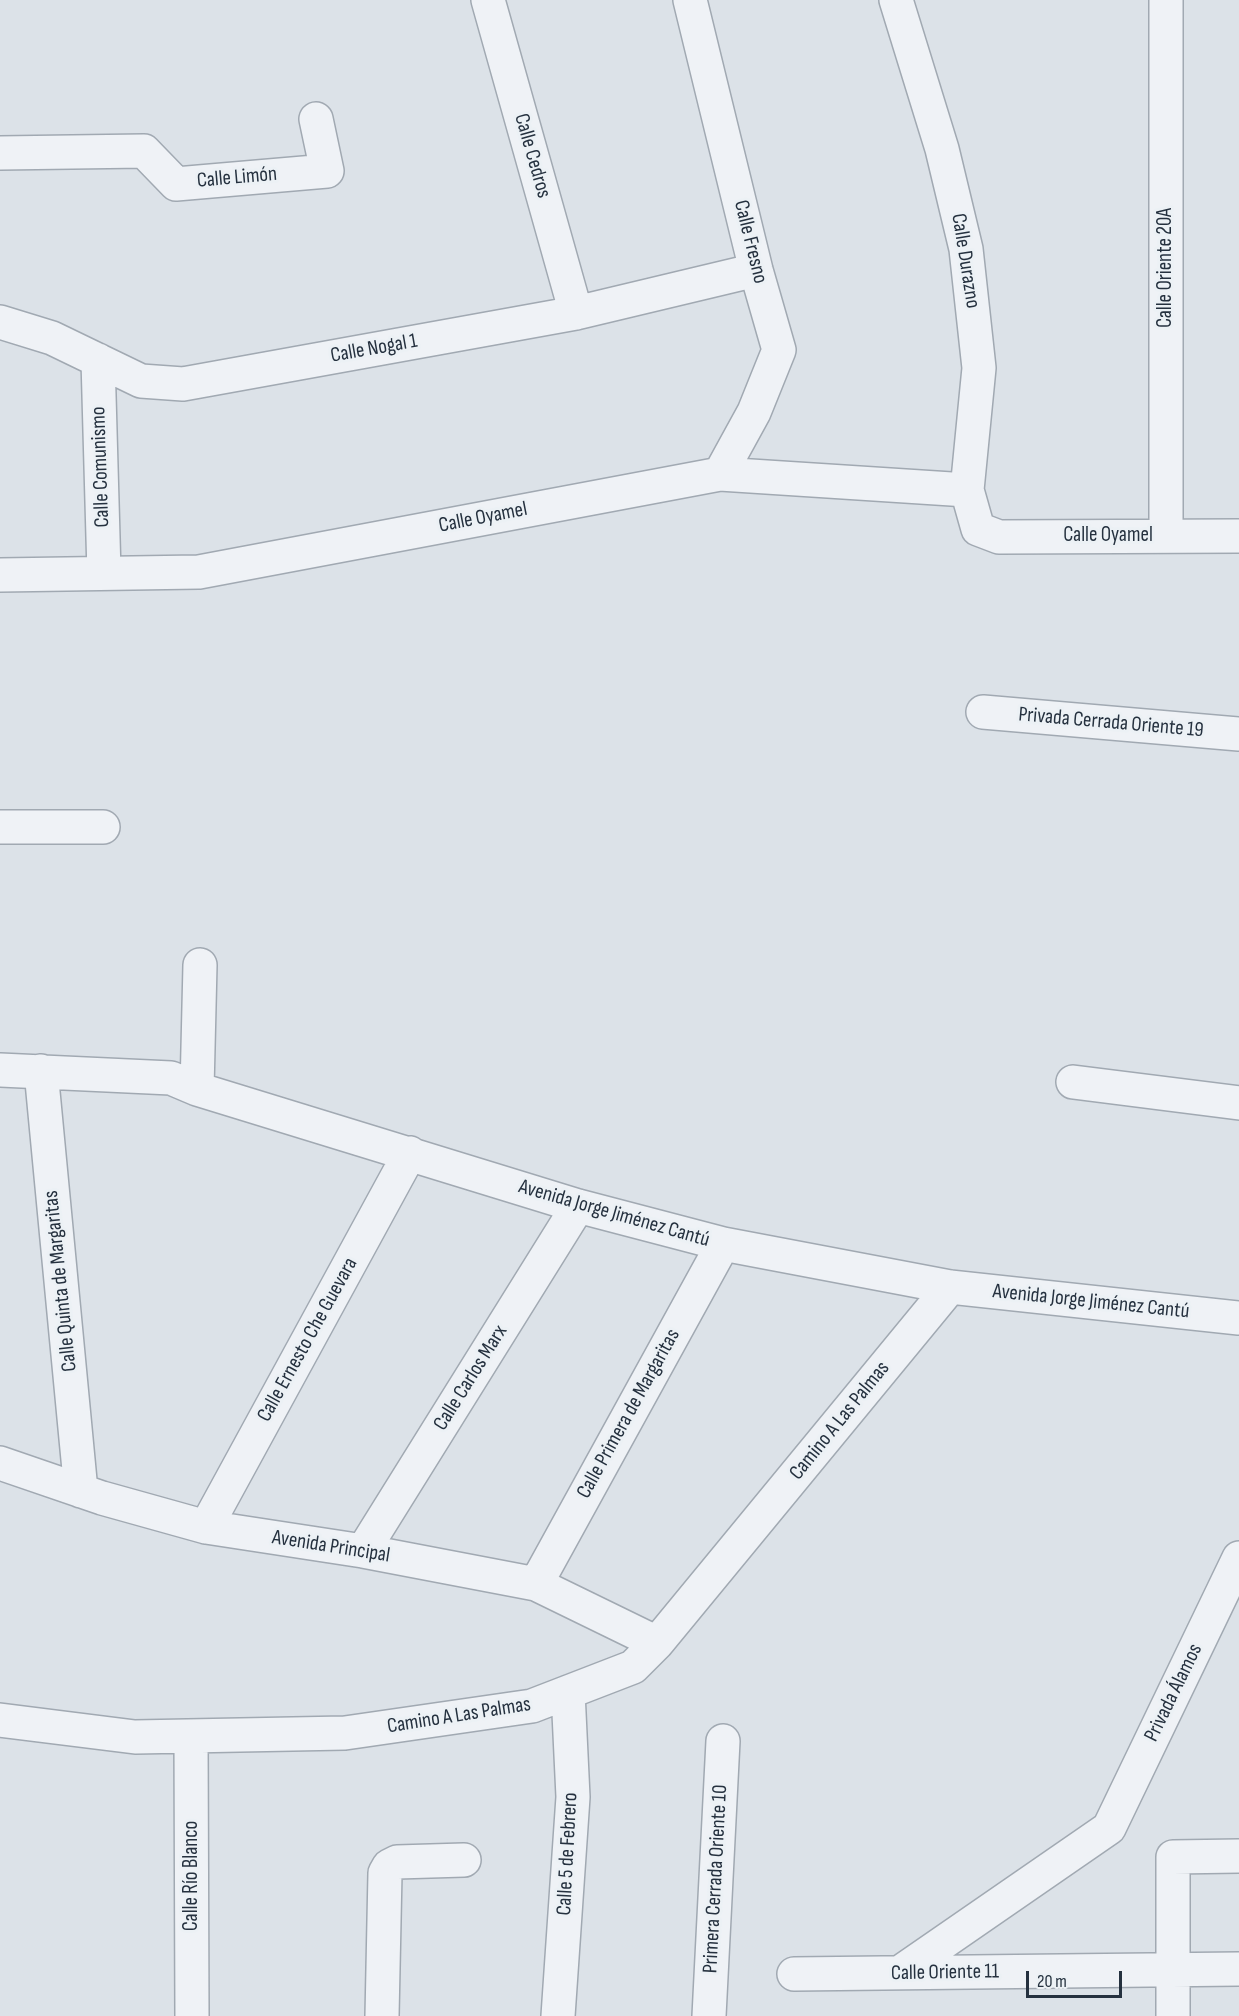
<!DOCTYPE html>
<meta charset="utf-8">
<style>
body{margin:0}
#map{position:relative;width:1239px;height:2016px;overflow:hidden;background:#dce2e8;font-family:"Sofia Sans Condensed",sans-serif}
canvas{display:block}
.scale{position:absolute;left:1026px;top:1971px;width:96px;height:27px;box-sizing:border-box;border:3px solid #25313f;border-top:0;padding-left:8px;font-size:18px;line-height:21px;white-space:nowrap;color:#25313f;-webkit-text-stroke:4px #ecf1f5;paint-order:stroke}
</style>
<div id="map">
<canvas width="1239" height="2016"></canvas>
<div class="scale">20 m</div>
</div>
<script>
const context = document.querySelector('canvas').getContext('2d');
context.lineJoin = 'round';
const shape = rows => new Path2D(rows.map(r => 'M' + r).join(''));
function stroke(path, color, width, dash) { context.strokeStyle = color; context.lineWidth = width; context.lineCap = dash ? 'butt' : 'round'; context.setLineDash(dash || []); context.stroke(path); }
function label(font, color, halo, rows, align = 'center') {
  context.font = font + ' "Sofia Sans Condensed",sans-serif'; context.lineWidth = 6; context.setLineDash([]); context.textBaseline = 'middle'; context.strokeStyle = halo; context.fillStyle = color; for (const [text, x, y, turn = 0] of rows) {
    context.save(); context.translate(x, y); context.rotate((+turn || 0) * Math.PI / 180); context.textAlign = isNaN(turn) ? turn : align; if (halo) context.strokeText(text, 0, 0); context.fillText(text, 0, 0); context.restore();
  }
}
const street = shape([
 [488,0,576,313],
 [690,0,756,270,779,350,754,412,720,474],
 [896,0,942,149,966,249,979,368,967,490,978,529,999,537,1239,536],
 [0,153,144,151,176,184,327,171,316,119],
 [0,322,52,338,141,381,183,384,576,313,756,270],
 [98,360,104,573],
 [1166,536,1166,0],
 [0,575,199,572,720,474,967,490],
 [983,712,1239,734],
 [0,827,103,827],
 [0,1070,171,1078,197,1089,578,1206,723,1244,950,1287,1239,1318],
 [41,1071,81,1491],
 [1073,1082,1239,1103],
 [197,1089,200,965],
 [0,1463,102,1498,206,1527,363,1551,536,1584,657,1643],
 [206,1527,410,1153],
 [363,1551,578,1206],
 [536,1584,723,1244],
 [0,1720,135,1737,345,1733,532,1706,633,1667,657,1643,950,1287],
 [191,1736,192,2016],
 [899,1973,1109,1828,1239,1558],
 [794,1974,1239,1969],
 [382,2016,385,1873,389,1866,397,1862,464,1860],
 [558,2016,573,1797,568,1692],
 [709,2016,723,1741],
 [1173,2016,1173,1857,1239,1856]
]);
const streetNames = [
 ["Calle Cedros",532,156,74],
 ["Calle Limón",237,178,-5],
 ["Calle Fresno",750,242,76],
 ["Calle Durazno",965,261,81],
 ["Calle Oriente 20A",1166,268,-90],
 ["Calle Nogal 1",374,349,-10],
 ["Calle Comunismo",101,467,-92],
 ["Calle Oyamel",483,518,-11],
 ["Calle Oyamel",1108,536],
 ["Privada Cerrada Oriente 19",1111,723,5],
 ["Avenida Jorge Jiménez Cantú",614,1214,16],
 ["Calle Quinta de Margaritas",61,1281,-96],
 ["Avenida Jorge Jiménez Cantú",1091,1302,6],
 ["Calle Ernesto Che Guevara",308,1340,-61],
 ["Calle Carlos Marx",471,1378,-58],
 ["Calle Primera de Margaritas",629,1414,-61],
 ["Camino A Las Palmas",840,1421,-51],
 ["Avenida Principal",331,1547,9],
 ["Privada Álamos",1174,1693,-64],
 ["Camino A Las Palmas",459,1716,-9],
 ["Calle 5 de Febrero",568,1854,-87],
 ["Calle Río Blanco",192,1876,-90],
 ["Primera Cerrada Oriente 10",716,1879,-87],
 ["Calle Oriente 11",945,1973,-1]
];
stroke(street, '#a1a9b2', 36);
stroke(street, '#eff2f6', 33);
label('21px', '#25313f', '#ecf1f5', streetNames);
</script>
